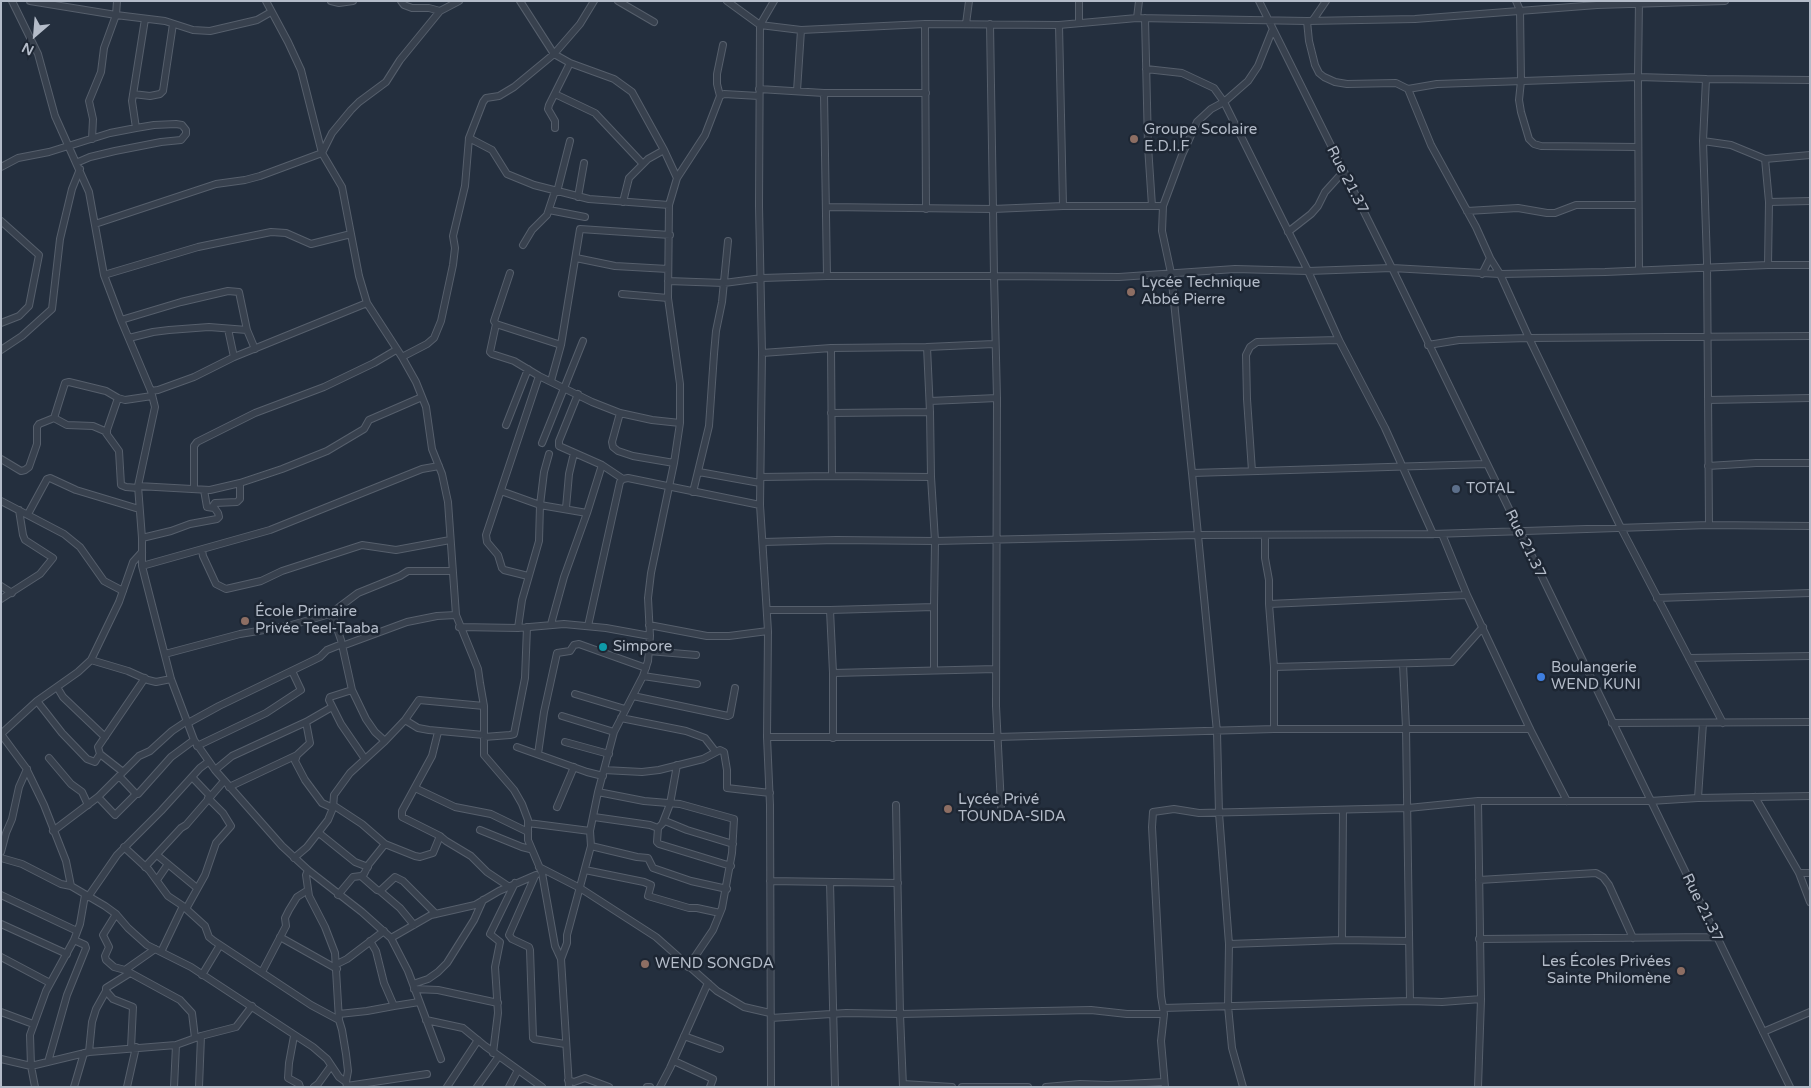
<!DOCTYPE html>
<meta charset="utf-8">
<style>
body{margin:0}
#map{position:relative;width:1811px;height:1088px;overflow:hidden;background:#242f3e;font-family:"Varela Round",sans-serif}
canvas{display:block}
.frame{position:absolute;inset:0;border:2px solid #b4bcc9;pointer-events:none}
.north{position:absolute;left:10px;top:10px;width:50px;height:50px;-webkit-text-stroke:4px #1d2633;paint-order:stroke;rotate:207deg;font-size:14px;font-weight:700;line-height:20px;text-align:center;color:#b4bcc9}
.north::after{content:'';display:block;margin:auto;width:18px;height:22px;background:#b4bcc9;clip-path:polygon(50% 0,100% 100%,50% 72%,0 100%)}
</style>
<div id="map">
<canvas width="1811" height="1088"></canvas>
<div class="frame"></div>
<div class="north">N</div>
</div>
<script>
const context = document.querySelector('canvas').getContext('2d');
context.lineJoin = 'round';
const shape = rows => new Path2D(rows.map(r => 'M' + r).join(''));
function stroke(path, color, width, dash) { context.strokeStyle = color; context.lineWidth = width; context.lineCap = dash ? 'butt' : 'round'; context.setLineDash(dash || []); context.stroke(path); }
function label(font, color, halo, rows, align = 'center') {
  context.font = font + ' "Varela Round",sans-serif'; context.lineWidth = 5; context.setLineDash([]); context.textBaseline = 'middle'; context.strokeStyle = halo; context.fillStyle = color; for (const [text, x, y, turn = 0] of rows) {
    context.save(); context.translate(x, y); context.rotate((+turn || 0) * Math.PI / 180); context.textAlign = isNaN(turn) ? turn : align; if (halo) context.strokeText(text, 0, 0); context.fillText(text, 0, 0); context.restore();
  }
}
const street = shape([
 [12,1,38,54,55,116,89,192,104,275,121,320,151,391,155,407,138,486,142,538,142,566,171,679,194,740,215,770,282,846,308,870,362,912,391,938,408,971,441,1059],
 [30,1,116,15,165,21,193,30,210,31,257,20,271,12],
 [266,1,288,42,301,70,322,153,342,187,359,276,367,303,402,357,416,382,426,407,432,449,442,474,448,502,456,615,478,669,480,683,484,706,484,755,514,790,522,804,528,820,528,840,542,873,555,946,561,959],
 [331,1,339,3,353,1],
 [401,1,404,5,412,8,429,8,440,11,459,1],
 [520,1,554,54,570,63,614,79,632,92,664,150,677,178],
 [618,1,654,22],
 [727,1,760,25,801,30,925,24,1059,25,1137,18,1307,21,1415,19,1597,5,1725,1],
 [1079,1,1079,23],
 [1259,1,1392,268,1790,1087],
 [1516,1,1520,10,1521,81,1519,100,1521,112,1529,139,1534,144,1541,146,1638,147],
 [1639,1,1638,77,1706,79,1703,141,1707,262,1709,525],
 [1137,18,1139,1],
 [1145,18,1148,146,1152,206],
 [1313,20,1326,1],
 [1307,21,1309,41,1315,65,1319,73,1324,77,1335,82,1347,84,1396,83,1408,89,1431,145,1476,227,1490,258,1482,274],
 [925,24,926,209],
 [966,24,969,1],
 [1059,25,1063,206],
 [1146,69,1182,73,1214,88,1224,102,1308,271,1339,340,1385,428,1433,534],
 [1706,79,1810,80],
 [759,89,824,93,926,93],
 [1408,89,1437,84,1638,77,1639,270],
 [797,91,801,30],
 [824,93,827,276],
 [133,94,150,96,160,94,163,91,173,24],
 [555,94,595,113,642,163],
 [720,96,717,84,717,74,723,45],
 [136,128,132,101,145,19],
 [555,128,555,121,548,109,549,105,570,63],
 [469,138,492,150,507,174,534,185,589,199,669,205],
 [92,139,93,119,89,101,101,72,104,48,116,15,117,1],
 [1703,141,1731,145,1765,159,1810,155],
 [1765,159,1769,202,1768,265],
 [1,167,18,158,49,152,110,133,136,128,154,125,176,124,182,125,186,130,186,134,181,140,161,142,115,151,90,157,76,163],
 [557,192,570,141],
 [578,197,584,163],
 [623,202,629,178,648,159,664,150],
 [1769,202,1810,201],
 [827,207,993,209,990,24],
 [549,210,585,217],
 [1467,211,1518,208,1547,213,1555,213,1576,205,1638,205],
 [1,221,39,255,29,306,19,316,1,323],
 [95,224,216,184,245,180,260,176,322,153,332,133,351,110,359,102,386,82,400,60,440,11],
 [1288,232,1311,214,1318,206,1325,192,1343,172],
 [523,245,532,230,547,215,555,191],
 [576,258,615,266,668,269],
 [1490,258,1500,274,1529,338,1621,528,1723,723],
 [510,273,494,321,496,324,561,345],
 [104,275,198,247,271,232,286,233,311,244,351,234],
 [668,281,724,283,762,278,827,276,994,276,993,209,1063,206,1163,206],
 [622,294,668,298],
 [121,320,181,302,228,291,239,292,247,330,255,349],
 [496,324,490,352,492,354,514,361,539,376],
 [228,329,234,357],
 [129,338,153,332,169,330,209,327,247,330],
 [1428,345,1459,340,1529,338,1810,336],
 [831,348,832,476],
 [1,350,22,336,52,309,60,239,72,189,80,169],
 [762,353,831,348,927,347,994,344],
 [402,357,427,344,434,338,441,321,453,265,455,248,453,236,465,186,469,138,483,102,486,98,499,96,514,87,554,54,580,24,594,1],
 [551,381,561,345,580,229,670,235],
 [151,391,158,390,194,377,234,357,367,303],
 [578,394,559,441,559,446,602,465,623,479],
 [118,398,106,433,119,451,121,485,126,487,138,488],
 [1708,400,1810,398],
 [930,401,997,398],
 [620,413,612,442,613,447,618,451,633,456,674,463],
 [831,413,930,412,927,347],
 [54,418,67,425,93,426,107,432],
 [506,425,528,369],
 [542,443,583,341],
 [549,454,544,472,540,505,587,513,564,577,551,624],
 [1,459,21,471,25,470,29,467,37,444,37,427,39,424,54,418,65,383,69,382,106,391,118,398,125,400,152,396],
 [1708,466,1756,463,1810,463],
 [1252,471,1247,399,1246,355,1250,347,1257,342,1339,340],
 [699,472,760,483],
 [1192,473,1486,464],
 [761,477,832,476,931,477],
 [138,486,210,490,240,483,282,469,327,451,364,429,369,420,422,397],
 [194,488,194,446,197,442,255,413,324,387,374,363,396,350],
 [204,490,207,507,214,508],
 [501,491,540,505,539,541,522,600,518,628],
 [693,492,709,426,714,354,716,331,722,302,728,241],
 [1,501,64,534,80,547,104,581,123,591],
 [566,508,569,474,574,453],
 [587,513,602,465],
 [28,514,47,479,50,478,76,490,139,509],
 [1442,534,1467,595,1530,729,1567,801],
 [1265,536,1265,558,1269,580,1269,604,1274,667,1274,729],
 [142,538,171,531,190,524,217,519,219,517,218,513,213,506,215,503,237,502,240,499,240,483],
 [763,542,836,540,935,541,1198,535,1433,534,1709,525,1810,526],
 [202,550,203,556,216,584,226,589,261,581,282,571,362,545,396,550,450,540],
 [142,566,270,530,422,469,439,466],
 [528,576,504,570,502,568,498,555,487,542,486,535,539,376,592,402,620,413,652,420,680,423],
 [1,586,12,593],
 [1657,598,1810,593],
 [1,599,40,574,53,558,25,540,23,535,19,510],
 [1269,604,1467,595],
 [934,607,934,670],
 [767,610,830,610,833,673,833,738],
 [830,610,934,607,935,541,931,477,930,412],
 [330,614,358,593,400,576,408,571,452,571],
 [649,625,707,636,729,636,768,631],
 [588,626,620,482,623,479,628,478,760,505],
 [459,627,518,628,564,624,606,628,650,636],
 [342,646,407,622,437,616,456,615],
 [649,651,696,655],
 [165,654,240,634,288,626,330,614,334,620,341,640,352,690,366,719,375,732,385,741],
 [1689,658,1810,656],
 [91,660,128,671,148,680,156,682,171,679],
 [1403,664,1406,728,1410,1001],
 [1274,667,1452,662,1483,627],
 [833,673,996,669],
 [643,676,697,684],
 [57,687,63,697,105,737],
 [352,690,330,697,329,700,341,724,365,759],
 [575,694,625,709],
 [633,696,728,716,730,715,735,688],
 [37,701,62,733,87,759,95,762,100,754],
 [562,716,614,732],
 [621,718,686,731,705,738,715,751],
 [405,720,418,728,429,730,484,735],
 [306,722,310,743,297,755,295,761,305,780,322,803,333,808],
 [188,723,219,706,312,661,320,657,327,650,342,644],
 [1612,723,1810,722],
 [438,732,432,756,402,811,402,817,440,836,446,841,471,856,487,872,508,886],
 [1,734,37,701,78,672,91,660,119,602,133,562,142,552],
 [1,734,26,768,44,805,66,861,71,886],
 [484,737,510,735,514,734,525,678,527,627],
 [767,737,997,737,1274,729,1530,729],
 [565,742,609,754],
 [197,746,266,713,301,690,292,671],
 [517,747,587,772,603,776],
 [538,754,544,712,557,653,570,651,574,645,579,644,646,668],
 [49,758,71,784,82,792,88,805],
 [215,770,232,756,306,722,332,707],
 [604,770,642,772,659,770,703,759,720,750,724,752,727,770,727,788,770,793],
 [123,772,100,754,98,747,145,678],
 [119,776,136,794,138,794,171,757,194,740],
 [192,777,210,796],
 [229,787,297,755],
 [415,788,455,807,491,814,528,832],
 [598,792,644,801,680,804,734,819,732,853,722,908,713,930,688,967],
 [98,797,115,815,136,794],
 [1755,797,1799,873,1810,902],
 [1698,798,1703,723],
 [1478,801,1481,999,1478,1087],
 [333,805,362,824,385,844,415,856,420,857,433,853,440,836],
 [896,805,900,1014,1091,1010,1127,1014,1164,1014],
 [1001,806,996,706,997,398,994,276,1119,277,1235,269,1308,271,1392,268,1500,274,1605,272,1768,265,1810,265],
 [557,807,574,767],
 [594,817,650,825,658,828,657,842,659,844,731,866],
 [663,822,670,804,677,765],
 [528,823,590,831],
 [658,828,665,821,687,830,733,844],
 [480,830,522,847,530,849],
 [53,831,98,797,139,756,150,751,172,731,187,721],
 [319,833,355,862,368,867],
 [591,846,637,857,648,858,653,868,691,881,727,889],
 [124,847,149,870,168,896,183,906,205,926,209,937,214,941,311,1005,339,1020],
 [1,852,6,833,12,819,19,787,27,769],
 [157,855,197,888],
 [1,858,22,864,61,884,71,886,105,906,116,914,128,928,147,945,191,967,313,1047,327,1059,339,1077,346,1082],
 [294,858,307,847,328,820,333,808,334,795,350,773,385,741,405,720,419,700,484,706],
 [145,867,181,828,186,825,224,781],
 [539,867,580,888,656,937,717,991,744,1007,770,1013],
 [308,870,306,875,309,896,325,927,335,953,339,1020,342,1030,346,1054,348,1071,346,1082,347,1087],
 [585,870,644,882,651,885,648,896,689,908,697,908,720,913],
 [1799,873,1810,873],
 [361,876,377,890,380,891,395,877,403,881,436,914],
 [535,876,509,935,512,939,529,947,530,950,533,1038,534,1039,565,1044],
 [157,880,168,864],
 [1479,880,1596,873,1603,877,1609,885,1633,938],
 [770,881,898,883],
 [830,882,835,1087],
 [380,891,400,908,414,925],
 [1,895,77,931],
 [338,895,353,877,361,876,364,874,369,864,385,844],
 [88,897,117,855,161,811,200,768,208,762],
 [186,909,205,875,216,843,231,826,223,813,208,798],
 [116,914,103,935,109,947,105,956,106,960,114,967,125,970,180,1000,192,1013,195,1038],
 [1,924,67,954],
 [280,937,337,969],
 [391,938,431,915,475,905,499,891,536,875],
 [1479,939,1716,937],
 [1342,940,1343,810],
 [1229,944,1342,940,1409,941],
 [161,952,183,906],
 [1,957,50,983],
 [337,964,347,959,384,931],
 [125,970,155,949],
 [262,972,286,926,285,918,289,910,297,897,308,890],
 [130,973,106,988,106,991,113,999,133,1007,131,1048],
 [202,975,220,945],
 [413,984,428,979,438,972,447,963,474,920,483,900],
 [414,989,438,990,498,1003],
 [394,1006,419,1002],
 [1163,1008,1410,1001,1442,1002,1481,999],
 [1,1012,33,1024],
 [339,1014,367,1011,394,1006,384,983,376,951,370,941],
 [771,1018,846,1013,900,1014,903,1087],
 [426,1020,463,1028,485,1046,542,1087],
 [1763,1032,1810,1012],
 [294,1036,289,1063,288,1078,299,1084,300,1087],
 [684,1036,720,1049],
 [89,1052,92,1022,96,1009,106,991],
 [493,1053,498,1013,495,967,500,942,490,934,515,883],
 [1,1059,31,1066,89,1052,176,1045,201,1036,236,1027,252,1006],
 [674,1061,713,1079,710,1087],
 [48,1062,67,995,86,948,85,945,74,940],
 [568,1080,574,1082,585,1078,609,1087],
 [903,1084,952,1087],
 [347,1086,427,1074],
 [35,1087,31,1066,30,1035,46,991,74,940,80,924,85,895],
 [74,1087,84,1053],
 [127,1087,136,1047],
 [174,1087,176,1045],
 [199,1087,201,1036],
 [314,1087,318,1084,331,1066],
 [447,1087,478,1040],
 [477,1087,499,1056],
 [509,1087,518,1070],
 [569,1087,561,959,567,943,567,935,591,846,590,831,598,792,614,732,643,676,648,661,650,636,648,598,651,573,674,463,680,423,680,384,668,298,669,205,677,178,705,135,720,96,724,94,759,96],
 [647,1087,650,1087],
 [660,1087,670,1068,708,983],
 [771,1087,770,805,767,737,768,631,760,505,762,353,759,206,760,25,774,1],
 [962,1087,1028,1087],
 [1046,1087,1080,1084,1108,1085,1164,1082],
 [1165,1087,1161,1041,1164,1014,1161,996,1152,827,1153,812,1174,809,1199,813,1408,808,1478,801,1650,801,1698,798,1810,796],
 [1243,1087,1232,1048,1228,1006,1229,944,1219,813,1217,732,1192,473,1171,273,1162,231,1163,206,1182,155,1197,122,1211,109,1224,102,1248,81,1258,66,1272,31]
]);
const markers = [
 [1134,139,5,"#8d6e63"],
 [1131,292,5,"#8d6e63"],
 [1456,489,5,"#5c6f8a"],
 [245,621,5,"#8d6e63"],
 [603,647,5,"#0f9aa8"],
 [1541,677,5,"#3f7fe0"],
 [948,809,5,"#8d6e63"],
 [645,964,5,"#8d6e63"],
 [1681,971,5,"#8d6e63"]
];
const poiNames = [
 ["Groupe Scolaire",1144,130],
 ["E.D.I.F",1144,147],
 ["Lycée Technique",1141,283],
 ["Abbé Pierre",1141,300],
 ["TOTAL",1466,489],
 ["École Primaire",255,612],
 ["Privée Teel-Taaba",255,629],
 ["Simpore",613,647],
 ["Boulangerie",1551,668],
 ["WEND KUNI",1551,685],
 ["Lycée Privé",958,800],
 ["TOUNDA-SIDA",958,817],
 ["Les Écoles Privées",1671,962,"right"],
 ["Sainte Philomène",1671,979,"right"],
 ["WEND SONGDA",655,964]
];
const streetNames = [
 ["Rue 21.37",1347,180,63],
 ["Rue 21.37",1525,544,64],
 ["Rue 21.37",1702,908,64]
];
stroke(street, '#565f6c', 8);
stroke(street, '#38414e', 6);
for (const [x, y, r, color] of markers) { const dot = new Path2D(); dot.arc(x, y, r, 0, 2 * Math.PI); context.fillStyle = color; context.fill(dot); stroke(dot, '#1d2633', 2); }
label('15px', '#b4bcc9', '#1d2633', poiNames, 'left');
label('15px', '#b4bcc9', '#1d2633', streetNames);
</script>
